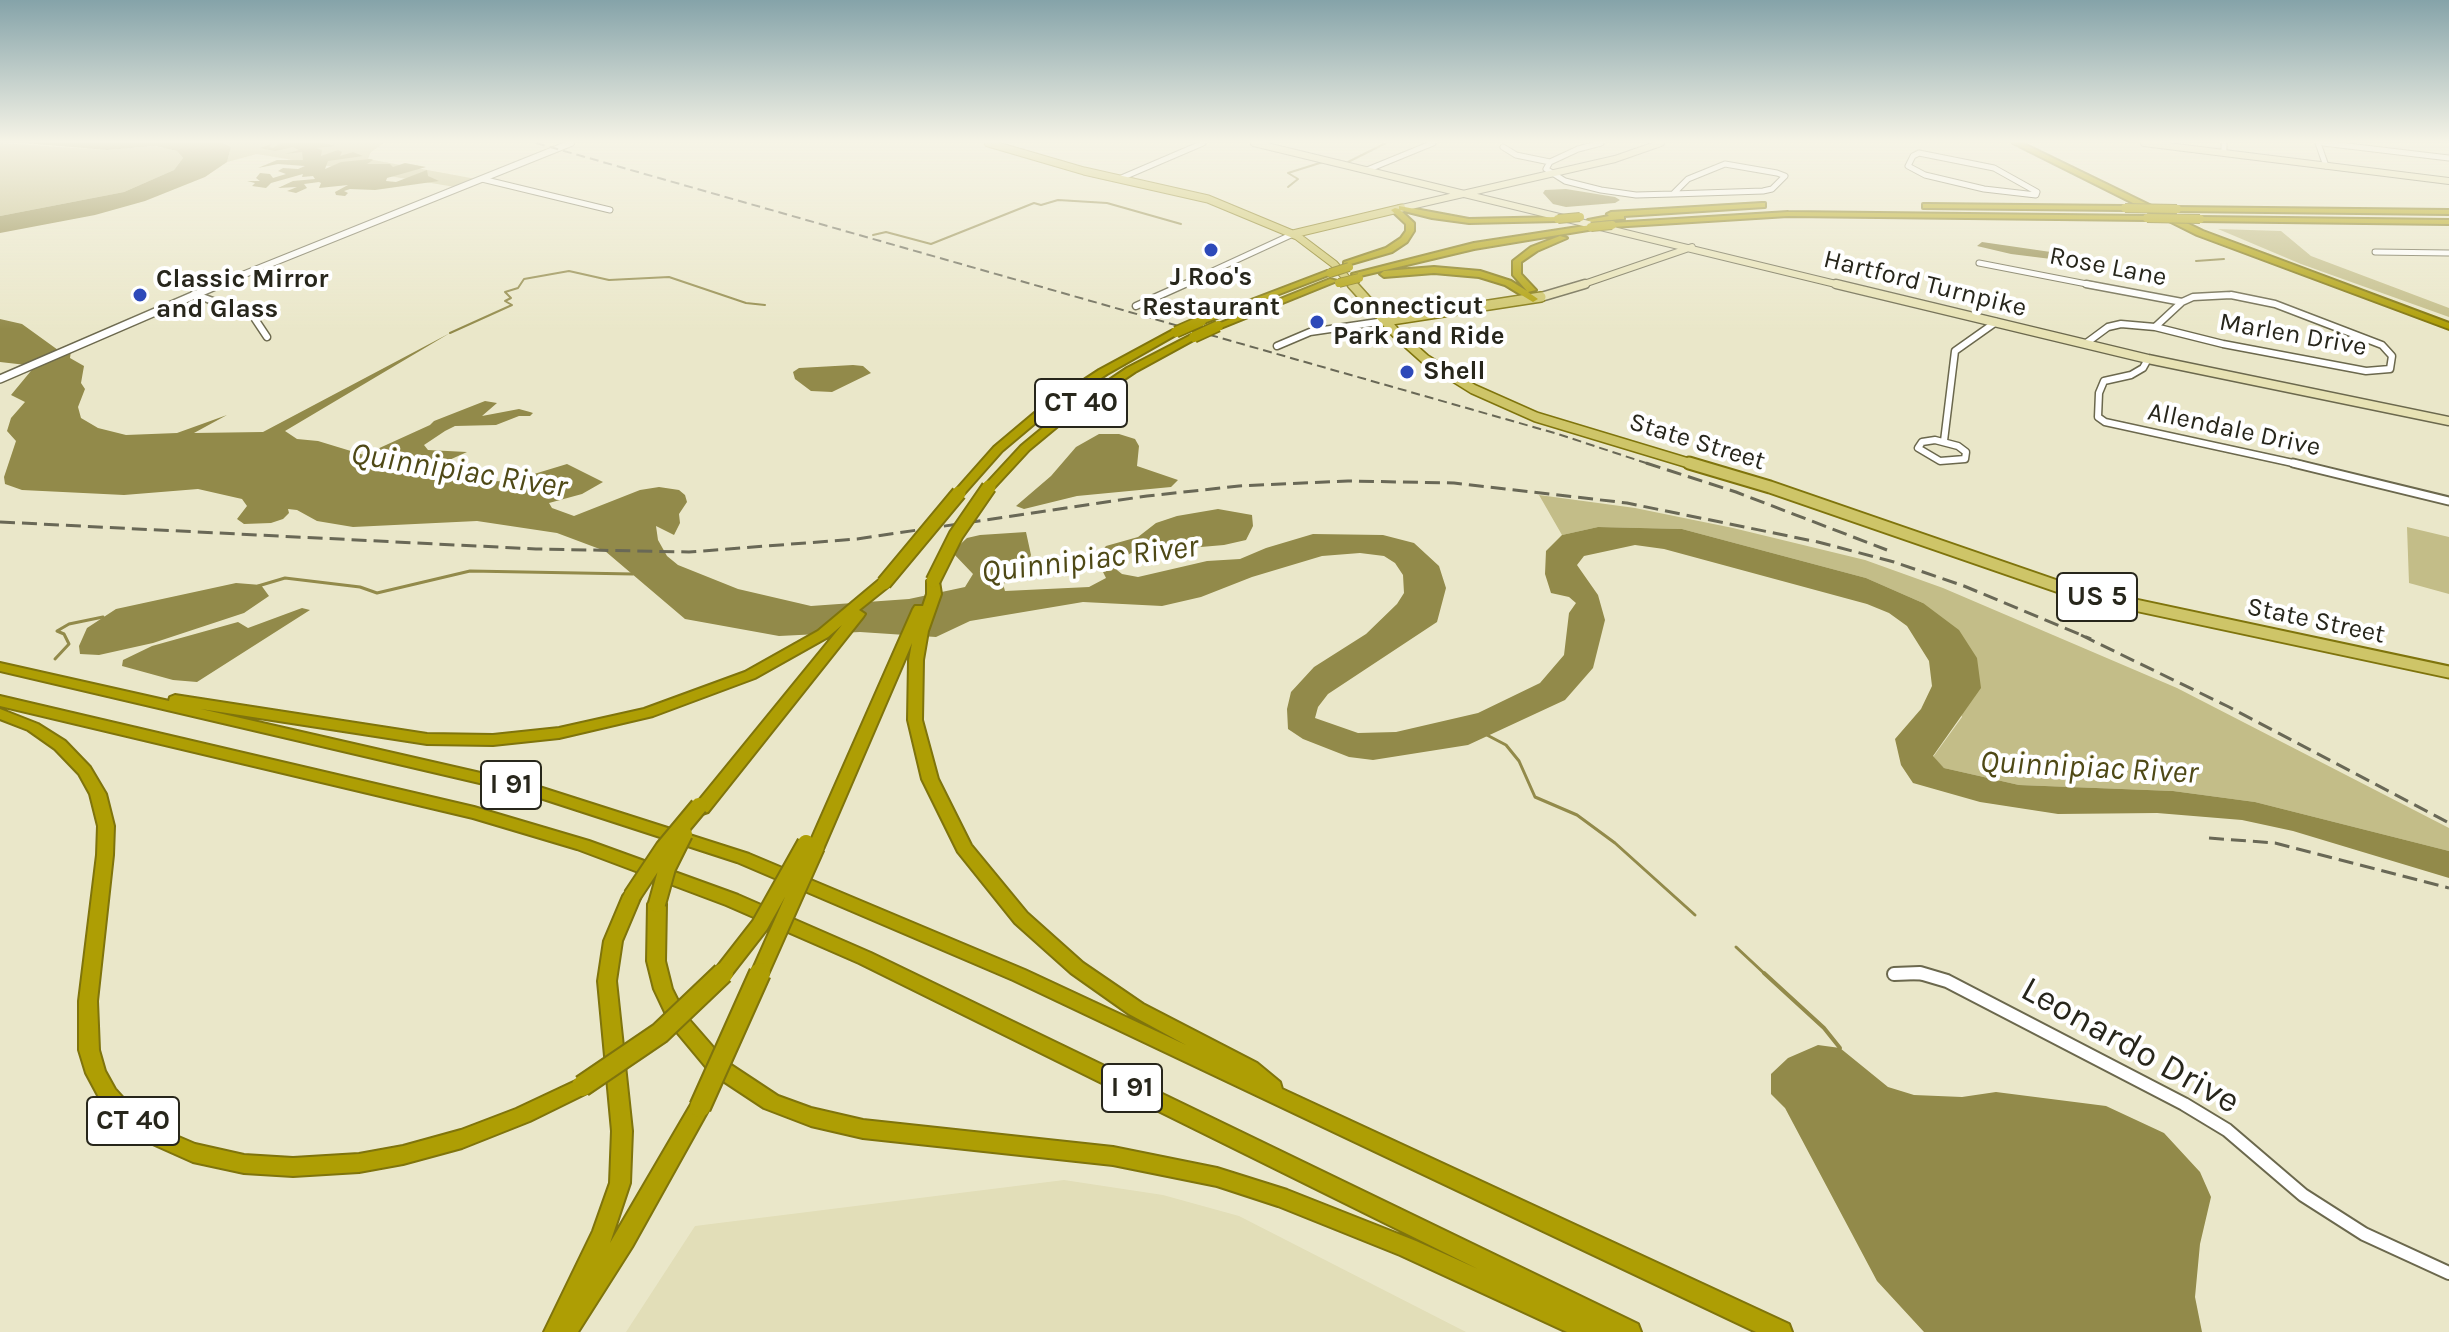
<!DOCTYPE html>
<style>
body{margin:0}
canvas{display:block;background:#eae7c9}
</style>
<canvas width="2449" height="1332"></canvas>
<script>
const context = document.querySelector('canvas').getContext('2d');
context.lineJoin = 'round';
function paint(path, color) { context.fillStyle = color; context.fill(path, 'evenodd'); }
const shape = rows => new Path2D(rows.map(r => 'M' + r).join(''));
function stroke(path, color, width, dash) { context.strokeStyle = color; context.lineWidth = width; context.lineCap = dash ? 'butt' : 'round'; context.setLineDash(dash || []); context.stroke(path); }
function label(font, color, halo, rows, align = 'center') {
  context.font = font + ' Karla,sans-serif'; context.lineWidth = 8; context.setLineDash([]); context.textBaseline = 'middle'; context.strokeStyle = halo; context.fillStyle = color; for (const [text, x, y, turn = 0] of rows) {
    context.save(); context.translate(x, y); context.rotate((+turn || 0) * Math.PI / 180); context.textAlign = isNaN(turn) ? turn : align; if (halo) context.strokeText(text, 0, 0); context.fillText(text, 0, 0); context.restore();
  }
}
const built = shape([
 [1064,1180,1163,1195,1239,1216,1466,1332,626,1332,695,1226]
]);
const green = shape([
 [0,143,107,150,155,146,177,151,183,158,174,170,124,192,0,216],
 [223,143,384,143,371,152,368,159,476,179,455,187,257,154,227,162,231,147],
 [2218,229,2281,231,2311,256,2449,308,2449,317,2301,264],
 [1539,495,1635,508,1733,528,1865,560,1943,588,2177,688,2449,828,2449,851,2255,802,2173,791,2019,785,1944,768,1933,757,1962,717,1923,603,1866,578,1682,529,1598,527,1562,535],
 [2407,527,2449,537,2449,594,2409,583]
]);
const water = shape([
 [24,143,223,143,231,147,227,162,205,177,145,201,95,215,0,233,0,216,124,192,174,170,183,158,177,151,155,146,107,150],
 [281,143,322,143,336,146,316,148,322,150,321,156,338,150,342,152,340,156,353,152,363,156,328,161,325,169,341,162,371,159,373,160,367,164,390,164,393,167,405,163,426,167,387,178,386,181,396,182,427,170,428,176,439,181,375,190,350,189,344,191,348,193,345,196,336,195,335,192,348,185,319,188,321,183,319,182,304,184,307,188,296,193,287,191,297,187,278,188,293,181,315,179,313,176,302,177,303,174,271,183,266,188,252,186,255,183,247,181,260,181,256,178,260,173,270,174,273,178,286,174,278,171,283,168,298,169,305,166,278,164,258,168,277,160,303,160,302,152,285,154,299,150,293,147,275,151,260,148,272,144,269,147,273,148],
 [1566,189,1615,197,1620,200,1615,203,1566,207,1553,204,1543,193,1545,190],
 [1982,242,2092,258,2100,262,2091,264,2011,254,1977,246],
 [0,319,22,324,58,350,71,351,70,358,84,366,81,383,85,389,78,407,81,418,98,428,126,435,177,433,227,415,194,433,263,432,450,333,285,431,297,439,318,441,364,455,430,425,434,421,485,401,497,403,482,416,519,409,530,412,533,413,530,416,519,416,496,425,455,426,445,431,424,445,428,450,467,452,447,461,422,460,414,472,515,483,534,474,567,464,603,482,582,494,549,503,552,508,574,516,640,490,659,487,679,490,685,495,687,502,679,514,680,523,674,535,656,526,658,540,667,556,678,565,738,589,811,606,909,599,965,587,973,574,952,552,967,538,980,535,1026,532,1031,555,1025,573,1003,584,1005,591,1089,587,1106,578,1096,558,1106,546,1138,537,1156,523,1177,516,1218,509,1252,515,1253,526,1246,540,1224,545,1131,553,1119,561,1117,570,1122,574,1138,577,1207,561,1240,559,1266,548,1313,534,1383,535,1414,543,1439,566,1446,588,1437,622,1328,694,1318,707,1315,718,1358,733,1396,732,1478,713,1540,683,1564,655,1569,613,1576,603,1569,597,1551,593,1545,574,1546,551,1562,535,1598,527,1682,529,1866,578,1923,603,1959,630,1977,658,1981,688,1933,756,1944,768,2019,785,2173,791,2255,802,2449,851,2449,878,2293,831,2242,820,2157,813,2058,814,1980,802,1913,783,1901,765,1895,739,1921,709,1932,686,1929,661,1907,626,1889,613,1867,604,1664,549,1635,545,1584,556,1577,565,1598,595,1605,620,1593,668,1565,700,1468,745,1373,760,1349,757,1303,739,1288,729,1287,709,1291,692,1314,667,1366,634,1397,604,1404,593,1403,575,1395,563,1384,556,1360,553,1322,556,1252,577,1201,597,1162,606,1083,602,970,621,936,637,860,632,779,636,685,619,605,551,557,533,477,521,353,527,317,521,297,510,288,509,289,513,283,519,271,523,244,524,237,519,247,506,242,499,198,489,124,495,22,490,5,484,4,477,16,441,7,431,11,418,25,402,11,395,35,366,0,362],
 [853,365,863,366,871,373,832,392,811,391,795,379,793,372,799,368],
 [1099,434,1119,434,1135,439,1139,446,1137,466,1178,480,1171,487,1077,496,1024,509,1016,506,1051,476,1076,447],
 [236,583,261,585,269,596,244,613,153,643,99,655,80,654,79,646,87,628,116,609],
 [302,608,310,610,197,682,173,680,122,666,123,660,152,646,238,622,248,628],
 [1818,1045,1840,1048,1888,1087,1914,1095,1962,1097,1996,1092,2106,1106,2164,1133,2200,1172,2211,1197,2200,1244,2195,1297,2202,1332,1924,1332,1877,1281,1785,1108,1771,1094,1771,1074,1788,1058]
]);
const streamFar2 = shape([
 [1348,162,1386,143],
 [1288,187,1298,179,1288,173,1323,162],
 [873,235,886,232,931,244,1034,203,1041,205,1058,200,1107,203,1181,224],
 [2196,261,2224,259],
 [450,333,512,305,505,301,511,298,505,292,518,288,524,279,569,271,609,280,669,277,746,303,765,305]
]);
const streamFar1 = shape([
 [258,586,285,578,360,587,377,593,470,571,633,574],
 [55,659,69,644,64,634,57,631,69,624,103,617],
 [1485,734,1506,745,1519,761,1535,797,1577,815,1615,843,1695,915],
 [1736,947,1766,975]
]);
const stream = shape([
 [1764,973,1824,1028,1840,1048]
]);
const minorFar4 = shape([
 [1601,143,1578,149,1550,162,1546,169,1565,181,1601,190,1636,195,1673,194],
 [2224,143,2224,153],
 [2318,143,2326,166],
 [2323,143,2449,158],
 [1503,147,1516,155,1550,162],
 [1919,153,1994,168,2037,192,2036,195,1984,189,1925,175,1908,166,1913,156,1919,153],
 [1725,164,1777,173,1785,176,1772,189,1763,191,1673,194,1688,179,1725,164],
 [1367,170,1433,143],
 [482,179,610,210],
 [1119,179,1203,143],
 [2375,252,2449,253],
 [1979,263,2097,286],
 [1180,286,1293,234]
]);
const minorFar3 = shape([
 [2086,284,2182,302],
 [194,294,253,316,267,337],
 [2231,295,2275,304,2382,345,2392,356,2390,369,2366,371,2223,344,2155,327,2182,302,2193,297,2231,295],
 [1136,306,1185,284],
 [2085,344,2108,327,2121,324,2155,327],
 [1277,346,1310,332,1385,321],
 [2148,359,2143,368,2131,375,2104,381,2099,393,2098,417,2105,422,2302,465],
 [1935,440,1958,446,1966,452,1965,459,1940,461,1918,448,1922,442,1935,440],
 [1944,441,1955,351,1996,322]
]);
const minorFar2 = shape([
 [2293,463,2449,501]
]);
const minorFar1 = shape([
 [1894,974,1926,975]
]);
const minor = shape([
 [1894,974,1920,973,1947,981,2184,1104,2227,1130,2303,1195,2364,1234,2449,1273]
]);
const tertiaryFar1 = shape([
 [215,286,571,143]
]);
const tertiary = shape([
 [0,379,220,284]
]);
const secondaryFar1 = shape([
 [1254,143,1844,286],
 [2144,143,2449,181],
 [1402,208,1615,159,1661,143],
 [1578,286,1692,247]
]);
const secondary = shape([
 [1836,284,2148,359,2449,421],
 [1541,297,1585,284]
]);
const primaryFar2 = shape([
 [988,143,1084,171,1208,199,1297,236,1334,264,1353,286],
 [1293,234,1402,208]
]);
const primaryFar1 = shape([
 [1352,284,1396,333,1425,359,1473,389,1536,417,1695,465],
 [1385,321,1541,297]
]);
const primary = shape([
 [1689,463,1770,487,2074,592,2449,672]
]);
const motorway = shape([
 [2013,143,2022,143,2203,231,2449,323,2449,329,2197,235,2013,143],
 [1762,203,1765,203,1765,207,1624,216,1624,219,1621,219,1592,222,1588,220,1609,216,1607,214,1611,212,1762,203],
 [1926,204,2125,206,2129,208,2125,210,1923,208,1923,204,1926,204],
 [1399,206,1469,219,1558,217,1562,219,1558,221,1469,223,1432,218,1400,210,1414,223,1414,231,1407,242,1392,252,1344,266,1344,262,1386,248,1401,238,1406,231,1406,224,1391,210,1395,208,1399,209,1399,206],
 [2174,207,2449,210,2449,214,2177,211,2174,211,2174,207],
 [1788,212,2147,216,2151,218,2147,220,1788,216,1612,227,1608,225,1612,223,1788,212],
 [2200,217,2449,220,2449,224,2197,221,2197,217,2200,217],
 [1591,225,1595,227,1594,229,1474,249,1356,277,1352,274,1474,243,1591,225],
 [1560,236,1567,238,1537,251,1521,262,1521,274,1536,290,1528,292,1538,299,1533,302,1505,285,1479,277,1434,273,1384,277,1380,274,1384,271,1434,267,1480,271,1511,281,1527,291,1513,275,1513,261,1531,247,1560,236],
 [1327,271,1334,273,1204,323,1196,321,1327,271],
 [1330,279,1337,281,1221,328,1213,326,1330,279],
 [1173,330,1181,332,1107,374,1046,414,1002,451,963,495,955,495,955,491,994,447,1038,410,1099,370,1173,330],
 [1191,335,1199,337,1135,372,1070,416,1029,450,993,489,985,489,985,485,1021,446,1062,412,1127,368,1191,335],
 [933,577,939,581,941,594,928,631,923,660,922,720,938,779,971,845,1027,913,1083,963,1143,1004,1257,1063,1280,1082,1282,1089,1789,1324,1792,1332,1756,1332,1013,980,737,862,531,795,0,671,0,663,169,701,170,697,175,695,427,734,493,735,559,728,644,709,745,672,818,631,879,580,889,580,890,583,889,586,859,610,865,614,863,617,708,812,702,814,696,812,694,808,696,804,842,625,828,637,755,678,653,716,559,738,493,745,427,744,201,709,533,785,749,854,1025,970,1186,1045,1129,1014,1071,973,1015,923,958,852,922,779,908,720,909,660,912,643,824,847,822,851,816,853,810,851,808,847,913,609,915,606,923,606,927,594,927,581,933,577],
 [0,696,474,807,589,841,738,895,871,953,1638,1324,1641,1332,1567,1332,1400,1255,1278,1206,1217,1186,1113,1165,863,1138,811,1126,764,1108,711,1073,671,1025,654,989,647,961,648,904,651,899,657,898,663,899,666,904,665,961,672,989,685,1015,725,1061,778,1096,811,1108,863,1120,1113,1147,1217,1168,1287,1190,1416,1241,1478,1269,859,963,726,905,577,849,473,818,0,706,0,696],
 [0,709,38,724,65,741,90,767,106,794,114,826,113,855,97,1001,99,1050,105,1071,115,1089,133,1109,160,1129,195,1144,244,1155,293,1158,359,1154,403,1146,461,1130,516,1109,582,1078,589,1080,592,1086,589,1092,530,1121,462,1148,403,1164,359,1172,293,1176,244,1173,193,1162,146,1141,119,1121,101,1101,86,1073,79,1050,79,1001,97,855,98,826,90,794,79,774,55,749,28,730,0,719,0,709],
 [632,890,638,892,641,896,622,941,616,981,632,1131,630,1183,610,1243,693,1101,700,1098,707,1101,710,1107,632,1247,578,1332,544,1332,593,1231,610,1183,612,1131,598,981,604,941,623,896,626,892,632,890]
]);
const railFar1 = shape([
 [536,143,1558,434,1652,465]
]);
const rail = shape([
 [1646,463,1736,492,1887,550],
 [0,522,536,549,689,552,857,539,1147,496,1239,486,1348,481,1454,483,1627,503,1818,542,1894,562,1964,586,2091,639],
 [2081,635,2229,707,2449,823],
 [2209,838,2275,843,2449,888]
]);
const motorwayBridgeFar4 = shape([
 [2125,208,2177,209],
 [2147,218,2200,219],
 [1558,219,1580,217],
 [1591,227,1612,225],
 [1330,273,1349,267],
 [1339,283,1359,278]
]);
const motorwayBridgeFar3 = shape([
 [1176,332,1201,321],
 [1194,337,1218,326]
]);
const motorwayBridgeFar2 = shape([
 [933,581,956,535,989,487],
 [884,583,959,493]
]);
const motorwayBridgeFar1 = shape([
 [632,896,664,848,699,806],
 [657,904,667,868,684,834],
 [721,975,760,925,806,843],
 [759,975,816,847]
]);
const motorwayBridge = shape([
 [582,1086,660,1033,723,973],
 [700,1107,760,973]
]);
const markers = [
 [1211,250,8,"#2d49b9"],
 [140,295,8,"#2d49b9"],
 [1317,322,8,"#2d49b9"],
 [1407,372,8,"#2d49b9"]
];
const farStreetnames = [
 ["Rose Lane",2108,267,11],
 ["Hartford Turnpike",1925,284,14],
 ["Marlen Drive",2293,335,10],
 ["Allendale Drive",2234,430,12],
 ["State Street",1697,442,17],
 ["State Street",2316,621,12]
];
const farPoinames = [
 ["J Roo's",1211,278,"center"],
 ["Restaurant",1211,308,"center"],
 ["Classic Mirror",156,280],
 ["and Glass",156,310],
 ["Connecticut",1333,307],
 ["Park and Ride",1333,337],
 ["Shell",1423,372]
];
const shields = [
 [1081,403,92],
 [2097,597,80],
 [511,785,60],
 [1132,1088,60],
 [133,1121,92]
];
const shieldNames = [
 ["CT 40",1081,403],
 ["US 5",2097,597],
 ["I 91",511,785],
 ["I 91",1132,1088],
 ["CT 40",133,1121]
];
const waterNames = [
 ["Quinnipiac River",459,471,9],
 ["Quinnipiac River",1090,560,-7],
 ["Quinnipiac River",2089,768,3]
];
const nearStreetnames = [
 ["Leonardo Drive",2130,1046,29]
];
paint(built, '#e2deb8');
paint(green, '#c3bd88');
paint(water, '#928a4a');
stroke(streamFar2, '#928a4a', 2);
stroke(streamFar1, '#928a4a', 3);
stroke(stream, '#928a4a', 4);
stroke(minorFar4, '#6b684d', 7);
stroke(minorFar3, '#6b684d', 9);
stroke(minorFar2, '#6b684d', 11);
stroke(minorFar1, '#6b684d', 13);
stroke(minor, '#6b684d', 16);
stroke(tertiaryFar1, '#6b684d', 8);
stroke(tertiary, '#6b684d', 10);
stroke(secondaryFar1, '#6b684d', 8);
stroke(secondary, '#6b684d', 11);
stroke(primaryFar2, '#7f740c', 9);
stroke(primaryFar1, '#7f740c', 12);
stroke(primary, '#7f740c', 15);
stroke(motorway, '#7f740c', 4);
stroke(minorFar4, '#fff', 5);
stroke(minorFar3, '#fff', 6);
stroke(minorFar2, '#fff', 7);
stroke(minorFar1, '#fff', 9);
stroke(minor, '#fff', 12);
stroke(tertiaryFar1, '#fff', 6);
stroke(tertiary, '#fff', 7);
stroke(secondaryFar1, '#e7e2b4', 6);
stroke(secondary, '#e7e2b4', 8);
stroke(primaryFar2, '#cec568', 7);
stroke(primaryFar1, '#cec568', 9);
stroke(primary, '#cec568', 11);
paint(motorway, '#ae9e04');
stroke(railFar1, '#696856', 2, [9, 5]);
stroke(rail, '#696856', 3, [15, 7]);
stroke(motorwayBridgeFar4, '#7f740c', 10, []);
stroke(motorwayBridgeFar3, '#7f740c', 13, []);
stroke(motorwayBridgeFar2, '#7f740c', 17, []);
stroke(motorwayBridgeFar1, '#7f740c', 20, []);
stroke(motorwayBridge, '#7f740c', 24, []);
stroke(motorwayBridgeFar4, '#ae9e04', 8);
stroke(motorwayBridgeFar3, '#ae9e04', 10);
stroke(motorwayBridgeFar2, '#ae9e04', 13);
stroke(motorwayBridgeFar1, '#ae9e04', 16);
stroke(motorwayBridge, '#ae9e04', 20);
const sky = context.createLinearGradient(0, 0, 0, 329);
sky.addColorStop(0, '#85a3a9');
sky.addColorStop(0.43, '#f6f4e7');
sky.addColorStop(1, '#f6f4e700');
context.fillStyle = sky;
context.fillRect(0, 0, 2449, 329);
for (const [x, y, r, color] of markers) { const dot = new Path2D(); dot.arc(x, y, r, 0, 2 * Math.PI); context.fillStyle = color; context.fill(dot); stroke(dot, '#fff', 3); }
label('26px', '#27261b', '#fff', farStreetnames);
label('bold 26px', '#27261b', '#fff', farPoinames, 'left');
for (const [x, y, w] of shields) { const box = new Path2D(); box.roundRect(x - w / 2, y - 24, w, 48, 6); context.fillStyle = '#fff'; context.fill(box); stroke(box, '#27261b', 2); }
label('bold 28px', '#27261b', null, shieldNames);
label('italic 32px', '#4f4916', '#fff', waterNames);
label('36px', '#27261b', '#fff', nearStreetnames);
</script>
